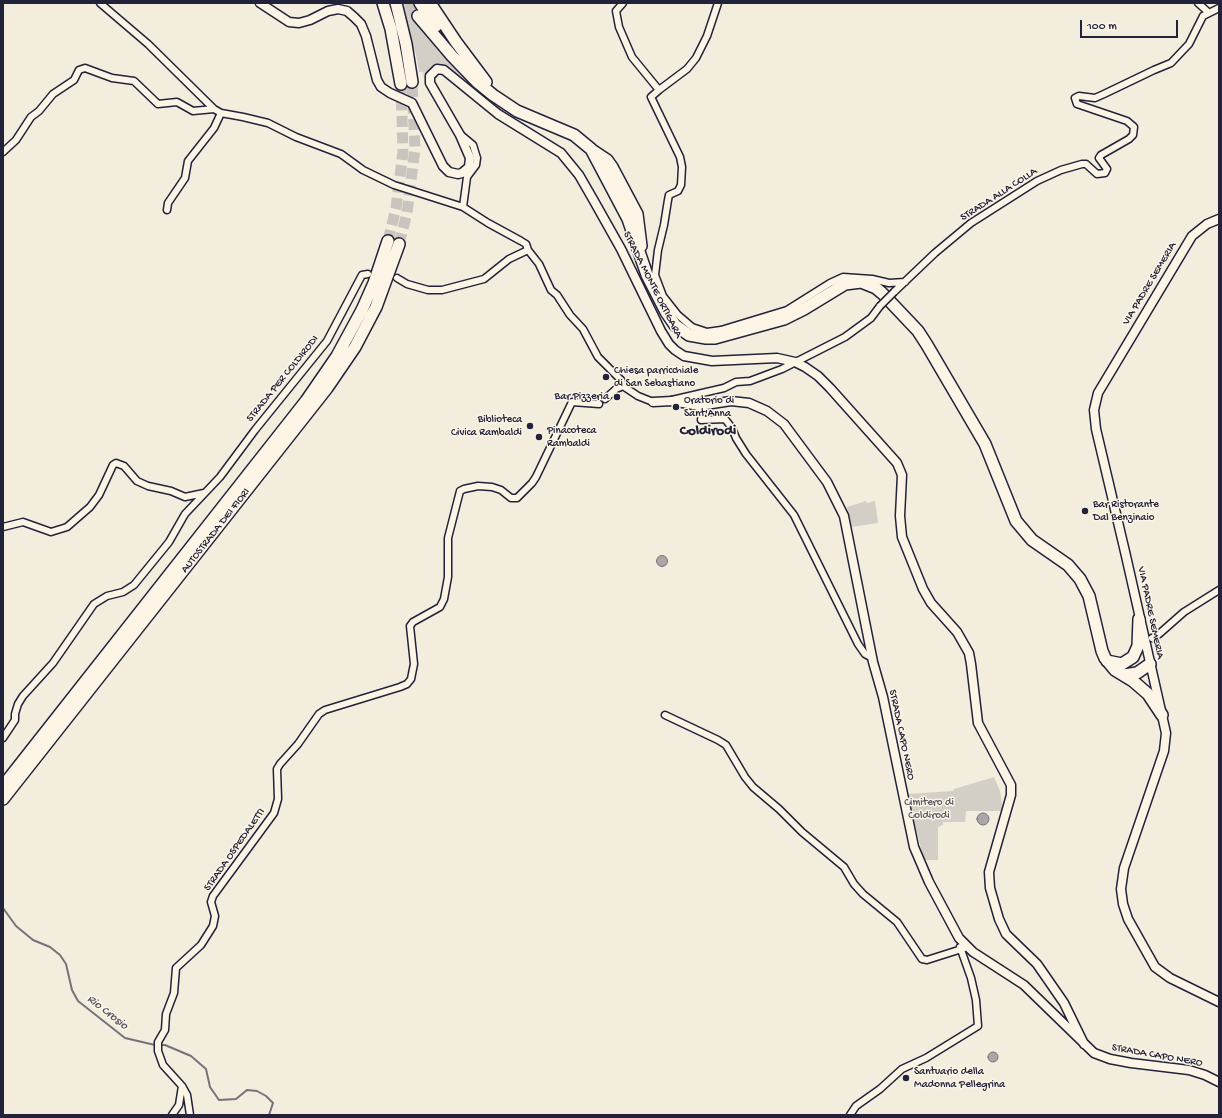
<!DOCTYPE html>
<style>
body{margin:0}
#map{position:relative;width:1222px;height:1118px;overflow:hidden;background:#f3edde;font-family:"Gochi Hand",sans-serif}
canvas{display:block}
.frame{position:absolute;inset:0;border:4px solid #22223b;pointer-events:none}
.scale{position:absolute;left:1080px;top:20px;width:98px;height:18px;box-sizing:border-box;border:2px solid #22223b;border-top:0;padding-left:5px;font-size:12px;line-height:14px;white-space:nowrap;color:#22223b;-webkit-text-stroke:3px #fcf5e5;paint-order:stroke}
</style>
<div id="map">
<canvas width="1222" height="1118"></canvas>
<div class="frame"></div>
<div class="scale">100 m</div>
</div>
<script>
const context = document.querySelector('canvas').getContext('2d');
context.lineJoin = 'round';
function paint(path, color) { context.fillStyle = color; context.fill(path, 'evenodd'); }
const shape = rows => new Path2D(rows.map(r => 'M' + r).join(''));
function stroke(path, color, width, dash) { context.strokeStyle = color; context.lineWidth = width; context.lineCap = dash ? 'butt' : 'round'; context.setLineDash(dash || []); context.stroke(path); }
function label(font, color, halo, rows, align = 'center') {
  context.font = font + ' "Gochi Hand",sans-serif'; context.lineWidth = 3; context.setLineDash([]); context.textBaseline = 'middle'; context.strokeStyle = halo; context.fillStyle = color; for (const [text, x, y, turn = 0] of rows) {
    context.save(); context.translate(x, y); context.rotate((+turn || 0) * Math.PI / 180); context.textAlign = isNaN(turn) ? turn : align; if (halo) context.strokeText(text, 0, 0); context.fillText(text, 0, 0); context.restore();
  }
}
const green = shape([
 [403,3,414,3,420,12,412,18,439,52,481,96,441,65,429,69,426,74,425,79,424,79,423,72,419,72,416,54,410,41],
 [866,501,867,503,875,501,878,523,851,527,847,507],
 [994,777,1000,791,1003,811,966,811,965,822,943,822,943,825,938,827,938,860,924,860,907,794,953,791,954,789]
]);
const water = shape([
 '656.5 561a5.5 5.5 0 1 1 11 0a5.5 5.5 0 1 1-11 0Z',
 '977 819a6 6 0 1 1 12 0a6 6 0 1 1-12 0Z',
 '988 1057a5 5 0 1 1 10 0a5 5 0 1 1-10 0Z'
]);
const stream = shape([
 [3,908,16,926,33,940,50,947,60,955,66,964,72,990,78,1001,125,1038,155,1045,165,1045,191,1056,206,1069,210,1087,219,1100,236,1099,247,1090,257,1091,266,1096,273,1103,269,1115]
]);
const highwayTunnel = shape([
 [409,3,418,16],
 [388,241,396,208,403,152,401,84],
 [399,244,407,213,415,148,412,82]
]);
const street = shape([
 [100,3,148,44,214,109],
 [623,3,616,11,619,27,632,57,659,90,651,97,680,157,682,167,681,185,678,191,669,195,668,200,664,225,658,250,655,275,652,279],
 [1198,3,1208,12],
 [659,90,687,69,696,58,707,36,718,3],
 [461,135,473,145,477,158,476,165,467,177,463,207],
 [3,152,16,140,31,117,39,111,53,94,74,80,79,70,85,68,112,78,134,81,158,104,177,102,193,111,214,109,221,113,243,117,268,123,296,137,341,154,363,170,394,185,463,207,488,223,521,241,526,244,528,250,539,264,551,290,557,295,570,315,583,329,598,357,621,380,623,386],
 [167,210,168,203,185,178,188,161,214,128,221,113],
 [655,275,663,296,678,315,692,327,707,332,721,330,787,310,830,283,843,277,872,279,889,283,905,282],
 [397,278,407,284,428,290,442,290,484,279,509,259,528,250],
 [894,292,935,253,971,223,1037,181,1061,170,1082,164,1086,164,1097,174,1105,173,1107,169,1099,158,1101,155,1129,139,1133,135,1134,127,1127,121,1077,104,1075,98,1079,96,1095,98,1104,94,1154,70,1171,63,1189,44,1203,16,1219,8],
 [605,399,616,389,623,386,638,396,653,402],
 [672,400,724,388,736,382,750,381,782,369,845,337,871,318,880,306],
 [703,405,701,420,725,419,732,428,736,438,746,454,794,515,858,644,865,654,872,658],
 [3,527,23,522,51,532,67,527,90,507,99,495,113,465,116,463,124,466,137,481,148,486,171,491,185,497,204,493],
 [1152,638,1159,634,1184,612,1219,590],
 [665,715,718,740,726,745,745,777,753,787,779,809,802,832,844,867,854,884,863,894,897,922,922,959,927,960,968,947],
 [3,738,15,720,15,714,18,704,23,696,53,663,94,604,107,596,123,592,134,585,169,542,185,514,220,477,255,430,327,341,362,275,368,274],
 [172,1115,179,1105,182,1086],
 [190,1115,187,1095,182,1086,163,1065,158,1051,158,1042,165,1030,166,1014,174,993,176,968,201,945,213,926,215,916,211,902,213,896,274,813,278,799,277,769,280,764,298,744,319,714,325,710,400,687,407,684,411,679,414,664,410,626,413,622,440,607,444,599,448,577,448,538,460,491,464,489,478,486,492,487,501,490,511,498,517,498,532,483,536,477,572,402,599,404],
 [850,1115,856,1106,880,1089,902,1069,926,1058,978,1026,976,1000,971,978,960,947]
]);
const secondary = shape([
 [260,3,289,22,299,23,310,20,328,11,338,9,347,11,354,17,361,24,366,36,377,80,381,87,390,93,412,103,443,166,449,172,458,174,462,173,469,167,470,158,460,135,430,83,430,76,437,69,444,70,498,114,561,153,579,175,594,201,621,249,661,331,669,344,675,350,684,356,712,361,777,358,795,362,805,367,818,376,830,388,897,463,902,475,900,516,902,537,923,589,931,603,957,632,969,653,971,664,978,723,1011,785,1011,795,989,872,990,888,999,919,1006,934,1037,964,1064,1003,1084,1044],
 [1219,219,1207,224,1192,236,1098,393,1094,410,1096,429,1126,556,1166,733,1164,751,1124,868,1121,889,1123,904,1128,919,1155,967,1170,978,1219,1002],
 [653,402,672,401,699,406,731,401,749,403,767,411,784,424,827,482,844,516,873,662,883,697,914,847,929,882,959,938,973,952,1024,985,1094,1053,1110,1059,1131,1063,1189,1070,1205,1075,1219,1082]
]);
const highway = shape([
 [383,3,391,29,401,84],
 [396,3,406,44,412,82],
 [420,3,436,26],
 [430,3,456,42,486,82],
 [418,16,452,56,477,82,493,95,517,111,574,135,591,149,628,219,647,275,666,312,675,325,689,335,706,338,715,338,784,319,804,309,845,284,861,282,876,288,882,293,918,331,927,345,985,444,1016,521,1032,540,1068,565,1080,579,1089,596,1102,651,1105,658,1115,670,1133,681,1148,694,1162,715],
 [592,150,607,160,612,167,637,214,641,246],
 [1107,661,1122,664,1133,657,1138,646,1139,619],
 [1124,675,1137,673,1150,664],
 [3,786,306,401,337,356,362,310,374,283,388,241],
 [3,799,327,388,355,347,376,307,399,244]
]);
const streetBridge = shape([
 [880,306,894,292]
]);
const markers = [
 [606,377,4,"#22223b"],
 [617,397,4,"#22223b"],
 [676,407,4,"#22223b"],
 [530,426,4,"#22223b"],
 [539,437,4,"#22223b"],
 [1085,511,4,"#22223b"],
 [906,1078,4,"#22223b"]
];
const streetNames = [
 ["STRADA ALLA COLLA",999,195,-33],
 ["VIA PADRE SEMERIA",1150,284,-59],
 ["STRADA MONTE ORTIGARA",652,285,63],
 ["STRADA PER COLDIRODI",283,379,-51],
 ["AUTOSTRADA DEI FIORI",216,531,-52],
 ["VIA PADRE SEMERIA",1150,613,78],
 ["STRADA CAPO NERO",901,735,78],
 ["STRADA OSPEDALETTI",235,850,-55],
 ["STRADA CAPO NERO",1157,1056,10]
];
const poiNames = [
 ["Chiesa parricchiale",614,371],
 ["di San Sebastiano",614,384],
 ["Bar Pizzeria",609,397,"right"],
 ["Oratorio di",684,401],
 ["Sant'Anna",684,414],
 ["Biblioteca",522,420,"right"],
 ["Civica Rambaldi",522,433,"right"],
 ["Pinacoteca",547,431],
 ["Rambaldi",547,444],
 ["Bar Ristorante",1093,505],
 ["Dal Benzinaio",1093,518],
 ["Santuario della",914,1072],
 ["Madonna Pellegrina",914,1085]
];
const parkNames = [
 ["Cimitero di",929,803],
 ["Coldirodi",929,816]
];
const waterNames = [
 ["Rio Crosio",107,1013,38]
];
const districtNames = [
 ["Coldirodi",708,432]
];
paint(green, '#d4cfc6');
paint(water, '#aca7a6');
stroke(water, '#75727b', 1);
stroke(stream, '#75727b', 2);
stroke(highwayTunnel, '#c9c4bd', 11, [11, 5.5]);
stroke(street, '#22223b', 9);
stroke(secondary, '#22223b', 11);
stroke(highway, '#22223b', 14);
stroke(street, '#fcf5e5', 6);
stroke(secondary, '#fcf5e5', 8);
stroke(highway, '#fcf5e5', 11);
stroke(streetBridge, '#22223b', 9, []);
stroke(streetBridge, '#fcf5e5', 6);
for (const [x, y, r, color] of markers) { const dot = new Path2D(); dot.arc(x, y, r, 0, 2 * Math.PI); context.fillStyle = color; context.fill(dot); stroke(dot, '#fcf5e5', 1.5); }
label('11px', '#22223b', '#fcf5e5', streetNames);
label('11px', '#22223b', '#fcf5e5', poiNames, 'left');
label('11px', '#575665', '#fcf5e5', parkNames);
label('italic 12px', '#525160', '#fcf5e5', waterNames);
label('bold 15px', '#22223b', '#fcf5e5', districtNames);
</script>
